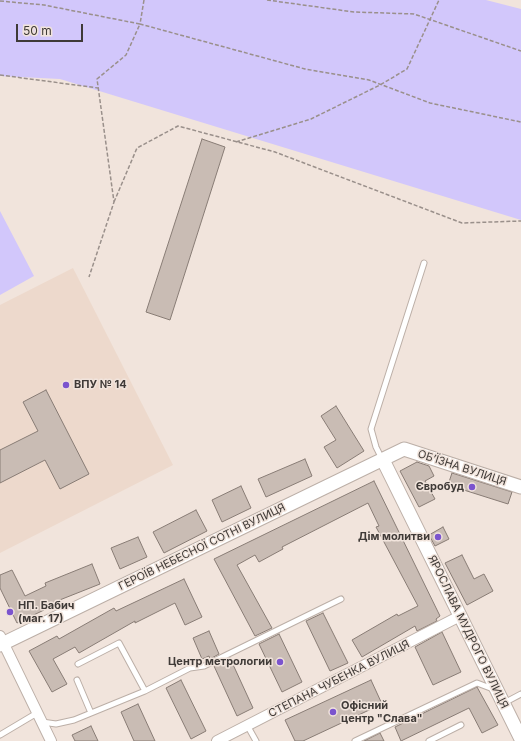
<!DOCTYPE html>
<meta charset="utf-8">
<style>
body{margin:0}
#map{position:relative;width:521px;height:741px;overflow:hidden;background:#f1e4dc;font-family:Inter,sans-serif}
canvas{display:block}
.scale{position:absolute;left:16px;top:24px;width:67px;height:18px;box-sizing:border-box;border:2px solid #3f3a37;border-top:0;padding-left:5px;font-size:12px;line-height:14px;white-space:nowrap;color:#3f3a37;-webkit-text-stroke:3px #f1e4dc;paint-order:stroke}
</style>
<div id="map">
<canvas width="521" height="741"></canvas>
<div class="scale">50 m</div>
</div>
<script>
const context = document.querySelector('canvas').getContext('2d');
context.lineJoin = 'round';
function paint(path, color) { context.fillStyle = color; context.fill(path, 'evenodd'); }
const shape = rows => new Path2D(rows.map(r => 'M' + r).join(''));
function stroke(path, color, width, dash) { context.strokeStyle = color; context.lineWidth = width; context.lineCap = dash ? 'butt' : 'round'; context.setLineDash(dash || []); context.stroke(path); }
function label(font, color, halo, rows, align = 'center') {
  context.font = font + ' Inter,sans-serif'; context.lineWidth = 3; context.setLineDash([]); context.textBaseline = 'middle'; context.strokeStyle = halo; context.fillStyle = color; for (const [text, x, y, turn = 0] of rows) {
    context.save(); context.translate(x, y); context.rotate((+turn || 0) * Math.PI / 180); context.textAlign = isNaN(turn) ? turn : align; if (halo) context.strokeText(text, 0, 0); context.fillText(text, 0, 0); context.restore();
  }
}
const built = shape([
 [73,268,173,465,0,553,0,305]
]);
const green = shape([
 [0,0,486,0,521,9,521,220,60,79,0,76],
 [0,211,34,276,0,295]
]);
const building = shape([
 [202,139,225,147,170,320,146,312,202,139],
 [46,390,89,474,60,489,45,460,0,483,0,450,38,431,23,402,46,390],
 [336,406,364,451,337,468,324,447,336,440,321,416,336,406],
 [305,459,312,476,266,497,258,479,305,459],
 [417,462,429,466,434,476,425,481,435,499,419,507,400,471,417,462],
 [452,473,512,492,508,504,448,485,452,473],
 [374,481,440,616,436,619,437,621,417,631,415,626,362,657,352,640,397,614,398,616,418,606,376,527,379,526,368,503,282,547,283,549,259,562,255,555,237,565,272,628,255,636,214,559,374,481],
 [241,486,251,508,222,522,212,500,241,486],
 [196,510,207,531,164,553,153,532,196,510],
 [443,527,449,539,435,546,429,535,443,527],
 [138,537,147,557,120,569,111,548,138,537],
 [462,555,474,579,484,574,493,591,467,605,445,563,462,555],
 [92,564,100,584,42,607,44,610,17,623,0,588,0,575,12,570,25,596,46,586,45,583,92,564],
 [184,579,202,617,185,625,175,603,135,623,135,621,79,653,75,647,53,659,67,684,52,692,29,651,57,636,59,639,114,608,116,611,184,579],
 [323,613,348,663,330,671,306,621,323,613],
 [209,631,219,654,210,659,209,656,202,659,193,638,209,631],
 [442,632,461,672,433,685,415,647,442,632],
 [279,634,302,682,282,692,259,644,279,634],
 [230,658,253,708,237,716,214,666,230,658],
 [181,680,206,731,191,739,166,688,181,680],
 [371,680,382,704,303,741,295,741,285,720,371,680],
 [477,687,498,725,482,733,469,708,401,741,395,727,477,687],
 [138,704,155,741,134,741,121,712,138,704],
 [91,726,98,741,75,741,72,735,91,726],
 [380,733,384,741,364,741,380,733]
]);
const path = shape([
 [144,0,140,24,305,69,369,80,430,103,521,122],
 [267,0,354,12,414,14,521,51],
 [0,1,44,5,140,24,126,55,97,79,114,202,89,277],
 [0,75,98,88],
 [236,142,311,119,380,85,407,69,439,0],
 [114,202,137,148,178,126,275,152,462,223,521,221]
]);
const service = shape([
 [382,459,376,447,371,429,424,263],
 [78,664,119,643,145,691],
 [77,680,91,713],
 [504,703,521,694],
 [42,722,56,724,74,720,145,691,190,668,204,666,341,599],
 [247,725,256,741],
 [0,735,37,713],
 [355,741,477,683,493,689],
 [429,741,461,725]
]);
const minor = shape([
 [0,636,51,741],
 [217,741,460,616]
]);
const tertiary = shape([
 [383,460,521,739],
 [0,645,404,449,521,487]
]);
const markers = [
 [66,385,4,"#7b54ce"],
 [472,487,4,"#7b54ce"],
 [438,537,4,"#7b54ce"],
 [10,612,4,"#7b54ce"],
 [280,662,4,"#7b54ce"],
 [333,712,4,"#7b54ce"]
];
const poiNames = [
 ["ВПУ № 14",74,385],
 ["Євробуд",464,487,"right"],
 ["Дім молитви",430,537,"right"],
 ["НП. Бабич",18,606],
 ["(маг. 17)",18,619],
 ["Центр метрологии",272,662,"right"],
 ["Офісний",341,706],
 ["центр \"Слава\"",341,719]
];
const streetNames = [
 ["ОБ’ЇЗНА ВУЛИЦЯ",462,468,18],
 ["ГЕРОЇВ НЕБЕСНОЇ СОТНІ ВУЛИЦЯ",202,547,-26],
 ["ЯРОСЛАВА МУДРОГО ВУЛИЦЯ",468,632,64],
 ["СТЕПАНА ЧУБЕНКА ВУЛИЦЯ",339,679,-27]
];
paint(built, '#edd9cc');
paint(green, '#d2c7fb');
paint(building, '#c9bcb4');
stroke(building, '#887c75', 1);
stroke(service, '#bcafa7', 7);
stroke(minor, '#bcafa7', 12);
stroke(tertiary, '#bcafa7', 15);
stroke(path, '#9a908b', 1.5, [4, 2]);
stroke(service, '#fff', 5);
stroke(minor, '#fff', 10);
stroke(tertiary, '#fff', 13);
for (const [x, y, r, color] of markers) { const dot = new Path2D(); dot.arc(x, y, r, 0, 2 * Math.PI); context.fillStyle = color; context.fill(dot); stroke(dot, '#f1e4dc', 1.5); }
label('bold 11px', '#3f3a37', '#f1e4dc', poiNames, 'left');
label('11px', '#3f3a37', '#f1e4dc', streetNames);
</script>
